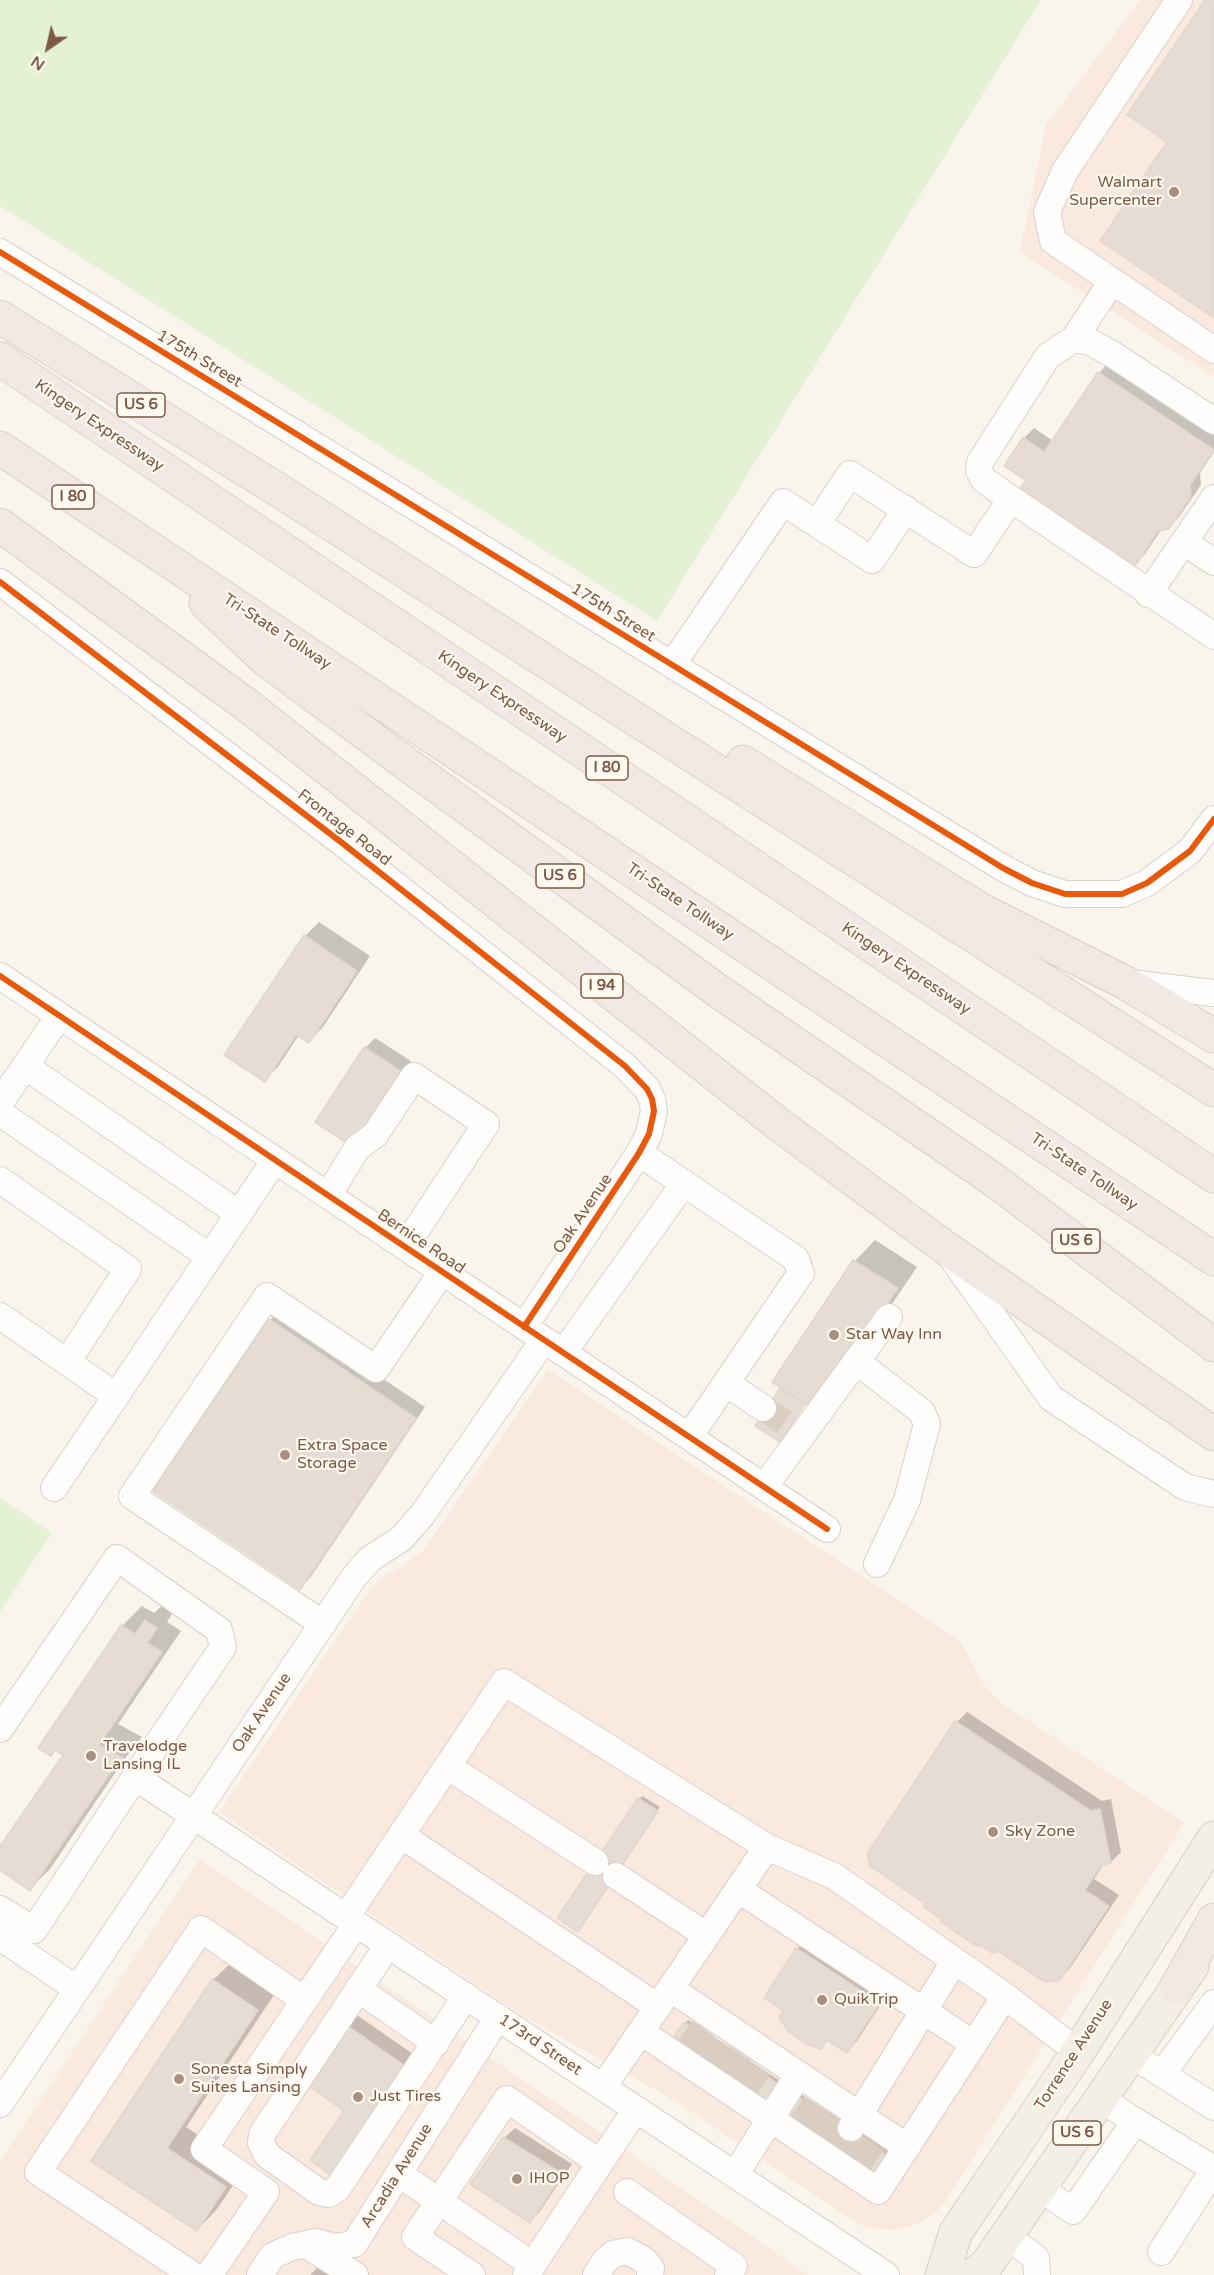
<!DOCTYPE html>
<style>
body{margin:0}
#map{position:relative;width:1214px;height:2275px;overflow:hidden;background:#f9f4ec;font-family:"Varela Round",sans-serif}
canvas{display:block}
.north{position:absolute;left:18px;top:18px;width:60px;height:60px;-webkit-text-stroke:4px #fff9ef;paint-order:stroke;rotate:214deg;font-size:16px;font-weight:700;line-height:24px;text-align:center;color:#7c5a47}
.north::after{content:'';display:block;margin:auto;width:21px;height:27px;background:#7c5a47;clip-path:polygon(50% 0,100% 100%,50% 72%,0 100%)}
</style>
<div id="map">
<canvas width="1214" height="2275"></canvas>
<div class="north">N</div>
</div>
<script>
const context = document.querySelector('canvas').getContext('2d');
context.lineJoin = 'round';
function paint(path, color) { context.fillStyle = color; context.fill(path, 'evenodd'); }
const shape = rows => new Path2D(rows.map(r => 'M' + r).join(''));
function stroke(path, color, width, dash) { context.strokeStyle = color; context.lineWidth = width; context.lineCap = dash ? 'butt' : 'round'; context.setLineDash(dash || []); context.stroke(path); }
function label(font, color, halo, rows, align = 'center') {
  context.font = font + ' "Varela Round",sans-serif'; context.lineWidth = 4.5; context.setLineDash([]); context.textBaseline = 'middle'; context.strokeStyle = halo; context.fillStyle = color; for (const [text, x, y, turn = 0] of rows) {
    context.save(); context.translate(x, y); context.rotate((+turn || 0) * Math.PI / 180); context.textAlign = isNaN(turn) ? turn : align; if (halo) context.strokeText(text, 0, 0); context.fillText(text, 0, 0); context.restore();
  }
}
const commercial = shape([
 [1140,0,1214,0,1214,377,1020,252,1046,125],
 [548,1370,960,1641,984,1685,1000,1702,1184,1823,943,2205,930,2217,913,2225,896,2230,879,2229,865,2227,850,2218,674,2100,525,2017,219,1812,373,1585,386,1574,404,1566,423,1551],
 [200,1859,808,2275,0,2275,0,2161]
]);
const green = shape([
 [0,0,1041,0,657,621,0,206],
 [0,1498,52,1533,0,1612]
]);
const shadow = shape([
 [1109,362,1214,433,1214,452,1200,473,1201,485,1179,517,1168,528,1162,529,1145,554,1134,564,1028,480,1024,438,1034,428,1053,441,1099,373],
 [319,922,370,956,323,1027,309,1041,299,1035,278,1067,264,1080,305,936],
 [375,1038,411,1061,363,1135,365,1048],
 [875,1240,917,1267,836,1387,806,1402,783,1438,758,1426,783,1387,774,1382,855,1261],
 [281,1310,425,1407,310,1578,300,1588,270,1320],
 [167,1601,176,1607,167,1622,181,1631,118,1724,142,1737,126,1757,50,1869,30,1889,0,1868,0,1849,65,1755,56,1749,51,1754,122,1626,142,1606,154,1613],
 [967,1712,1102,1801,1111,1799,1121,1852,1111,1862,1104,1863,1094,1879,1119,1895,1070,1968,1060,1979,998,1949,942,1918,869,1854,957,1722],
 [642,1796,660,1807,580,1927,560,1918],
 [808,1939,889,1992,857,2041,847,2052,828,2039,820,2047,785,2010,797,1949],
 [234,1960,278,1989,186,2127,246,2166,217,2209,197,2230,93,2160,213,1980],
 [357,2015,420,2059,346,2110,306,2082],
 [688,2020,780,2081,767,2100,672,2042],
 [802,2095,894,2155,881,2175,799,2098],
 [515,2128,572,2164,540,2211,530,2222,504,2138],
 [322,2263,338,2275,310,2275]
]);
const building = shape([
 [1205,0,1214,0,1214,318,1100,241,1167,142,1127,115,1205,0],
 [1098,372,1214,450,1190,485,1191,496,1169,529,1158,531,1135,566,1020,489,1026,480,1004,466,1023,437,1044,452,1098,372],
 [304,935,357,971,309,1043,296,1035,265,1082,224,1055,304,935],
 [364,1047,402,1072,353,1147,315,1122,364,1047],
 [853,1260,898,1288,815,1410,772,1382,853,1260],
 [269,1319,416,1418,300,1590,153,1491,269,1319],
 [780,1388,805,1404,780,1442,755,1426,780,1388],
 [145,1620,157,1628,147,1643,162,1652,99,1745,123,1758,114,1771,112,1770,30,1891,0,1870,0,1846,63,1755,55,1750,51,1756,38,1748,121,1625,135,1634,145,1620],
 [955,1721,1091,1811,1100,1809,1111,1863,1101,1865,1085,1890,1109,1906,1060,1980,1045,1982,998,1951,992,1953,980,1945,976,1946,941,1922,941,1919,925,1908,924,1903,870,1866,867,1854,955,1721],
 [638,1798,658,1811,578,1932,557,1918,638,1798],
 [796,1948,880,2003,847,2053,827,2040,821,2049,806,2044,789,2032,779,2018,783,2011,764,1998,796,1948],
 [212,1979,258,2010,167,2148,226,2187,197,2231,91,2161,212,1979],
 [684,2022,778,2084,764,2105,670,2043,684,2022],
 [345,2024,411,2070,335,2178,310,2160,344,2111,304,2083,345,2024],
 [798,2097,892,2159,878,2179,784,2118,798,2097],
 [503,2137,563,2174,530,2223,470,2184,503,2137]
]);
const minorTunnel = shape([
 [763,1408,791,1427],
 [688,2049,703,2028],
 [707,2062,721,2042],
 [726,2074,740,2053],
 [746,2088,759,2067],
 [801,2125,815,2104],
 [819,2137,833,2116],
 [837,2150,851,2128],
 [859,2164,873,2143]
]);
const minor = shape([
 [1179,0,1065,171,1047,212,1053,241,1214,350],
 [0,252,1003,868,1032,883,1065,894,1122,894,1147,883,1190,851,1214,819],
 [1112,281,1074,339,1048,356,980,462,979,471,984,480,1011,499,1214,636],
 [1074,339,1090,342,1112,354,1214,421],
 [817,524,872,560,906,509],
 [1184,542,1214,562],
 [0,582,341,842,625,1066,647,1089,652,1099,654,1111,649,1134,639,1153,524,1327],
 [1148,594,1214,498],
 [672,665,783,502,817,524,850,474,974,554,1011,499],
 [0,976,827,1529],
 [1131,983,1214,993],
 [25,1066,239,1214],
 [0,1103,59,1016],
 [0,1113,210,1257],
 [639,1153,796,1259,801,1273,689,1437],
 [0,1180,128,1269,67,1362,0,1316],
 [328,1196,357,1148,375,1135,414,1076,486,1124,405,1247],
 [952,1258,1051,1398,1185,1487,1214,1494],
 [563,1353,684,1183],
 [856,1361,922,1412,927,1424,907,1500,877,1564],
 [67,1362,116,1396],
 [726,1383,763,1408],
 [764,1487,889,1317],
 [54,1488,275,1160],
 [323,1624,132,1496,267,1296,376,1369,442,1272],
 [0,1729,117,1558,219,1630,223,1647,135,1777],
 [447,1766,595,1862],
 [401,1835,658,2007],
 [616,1876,706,1935],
 [739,1890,974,2044],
 [0,1909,34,1930,135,1777,886,2275],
 [346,1917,504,1682,767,1847,834,1876,1005,1996,1078,2052],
 [0,1937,77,1989],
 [388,1945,262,2134,261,2143,267,2155,319,2192,329,2194,337,2189,466,1996],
 [358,1989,436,2043],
 [671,1989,907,2147],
 [641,2032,878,2191,1005,1996],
 [1132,2055,1214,2107],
 [1162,2074,1214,2003],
 [603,2087,767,1847],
 [1101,2099,1135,2121,1214,2169],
 [0,2104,354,1577,370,1559,402,1538,422,1515,544,1340],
 [851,2128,954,1962],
 [399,2174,533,2265],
 [735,2175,798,2075],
 [1039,2188,1073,2211,1135,2121],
 [627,2192,734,2266,728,2275],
 [1006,2236,1036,2258,1037,2275],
 [309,2247,355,2275],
 [1161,2252,1214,2169],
 [193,2275,38,2172,201,1929,304,2000],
 [209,2275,266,2192,204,2149,356,1924],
 [260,2275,272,2256,292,2247,316,2242,335,2247,354,2244,498,2017],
 [472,2275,415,2237,507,2099,600,2163],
 [526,2275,636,2109],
 [596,2275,605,2261,613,2254,628,2251,644,2260,651,2268,650,2275]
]);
const major = shape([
 [942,2275,956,2232,1078,2052,1214,1838],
 [973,2275,987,2264,1192,1966]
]);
const highway = shape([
 [0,317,283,493,1214,1090],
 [0,359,1214,1176],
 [0,448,1214,1259],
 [0,525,248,706,777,1123,943,1246,1214,1434],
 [206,603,265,659,389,751,721,993,994,1180,1214,1345],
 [743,762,983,911,1126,983,1214,1036],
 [1176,1988,1214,1920]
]);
const cycleway = shape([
 [0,252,1003,868,1032,883,1065,894,1122,894,1147,883,1190,851,1214,819],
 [0,582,341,842,625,1066,647,1089,652,1099,654,1111,649,1134,639,1153,524,1327],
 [0,976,827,1529]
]);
const markers = [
 [1174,192,6,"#a89081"],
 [834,1335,6,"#a89081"],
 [285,1455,6,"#a89081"],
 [91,1756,6,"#a89081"],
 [993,1832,6,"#a89081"],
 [822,2000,6,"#a89081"],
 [179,2079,6,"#a89081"],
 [358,2097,6,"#a89081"],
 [517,2179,6,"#a89081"]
];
const shields = [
 [141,405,48],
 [73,497,42],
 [607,768,42],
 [560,876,48],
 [602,986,42],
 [1076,1241,48],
 [1077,2133,48]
];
const shieldNames = [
 ["US 6",141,405],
 ["I 80",73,497],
 ["I 80",607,768],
 ["US 6",560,876],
 ["I 94",602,986],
 ["US 6",1076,1241],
 ["US 6",1077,2133]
];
const poiNames = [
 ["Walmart",1162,183,"right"],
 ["Supercenter",1162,201,"right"],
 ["Star Way Inn",846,1335],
 ["Extra Space",297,1446],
 ["Storage",297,1464],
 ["Travelodge",103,1747],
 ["Lansing IL",103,1765],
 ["Sky Zone",1005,1832],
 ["QuikTrip",834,2000],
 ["Sonesta Simply",191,2070],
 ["Suites Lansing",191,2088],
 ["Just Tires",370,2097],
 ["IHOP",529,2179]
];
const streetNames = [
 ["175th Street",199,359,31],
 ["Kingery Expressway",99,426,34],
 ["175th Street",613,613,32],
 ["Tri-State Tollway",277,632,33],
 ["Kingery Expressway",502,697,34],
 ["Frontage Road",344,828,38],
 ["Tri-State Tollway",680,902,34],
 ["Kingery Expressway",906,969,34],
 ["Tri-State Tollway",1084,1172,34],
 ["Oak Avenue",583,1214,-56],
 ["Bernice Road",421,1242,34],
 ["Oak Avenue",262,1713,-56],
 ["173rd Street",540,2045,34],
 ["Torrence Avenue",1074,2055,-57],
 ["Arcadia Avenue",397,2176,-58]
];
paint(commercial, '#f9e9df');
paint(green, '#e5f1d5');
paint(shadow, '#0003');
paint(building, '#e6dcd3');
stroke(building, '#e3d7cd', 1.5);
stroke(minorTunnel, '#dacec3', 26, [26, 13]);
stroke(minor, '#d9d1ca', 28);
stroke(major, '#dbd0c8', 35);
stroke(highway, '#dbd0c8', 35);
stroke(minor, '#fefdfc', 26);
stroke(major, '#f3eee6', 33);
stroke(highway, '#f2e9e4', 33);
stroke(cycleway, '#e8590c', 6);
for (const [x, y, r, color] of markers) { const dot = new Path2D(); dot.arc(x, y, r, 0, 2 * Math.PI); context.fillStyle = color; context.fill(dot); stroke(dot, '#fff9ef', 2); }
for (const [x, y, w] of shields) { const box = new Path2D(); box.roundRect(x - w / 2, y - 12, w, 24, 4.5); context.fillStyle = '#fff9ef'; context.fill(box); stroke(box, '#7c5a47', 1.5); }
label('bold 15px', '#7c5a47', null, shieldNames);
label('16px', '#7c5a47', '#fff9ef', poiNames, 'left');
label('16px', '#7c5a47', '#fff9ef', streetNames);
</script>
